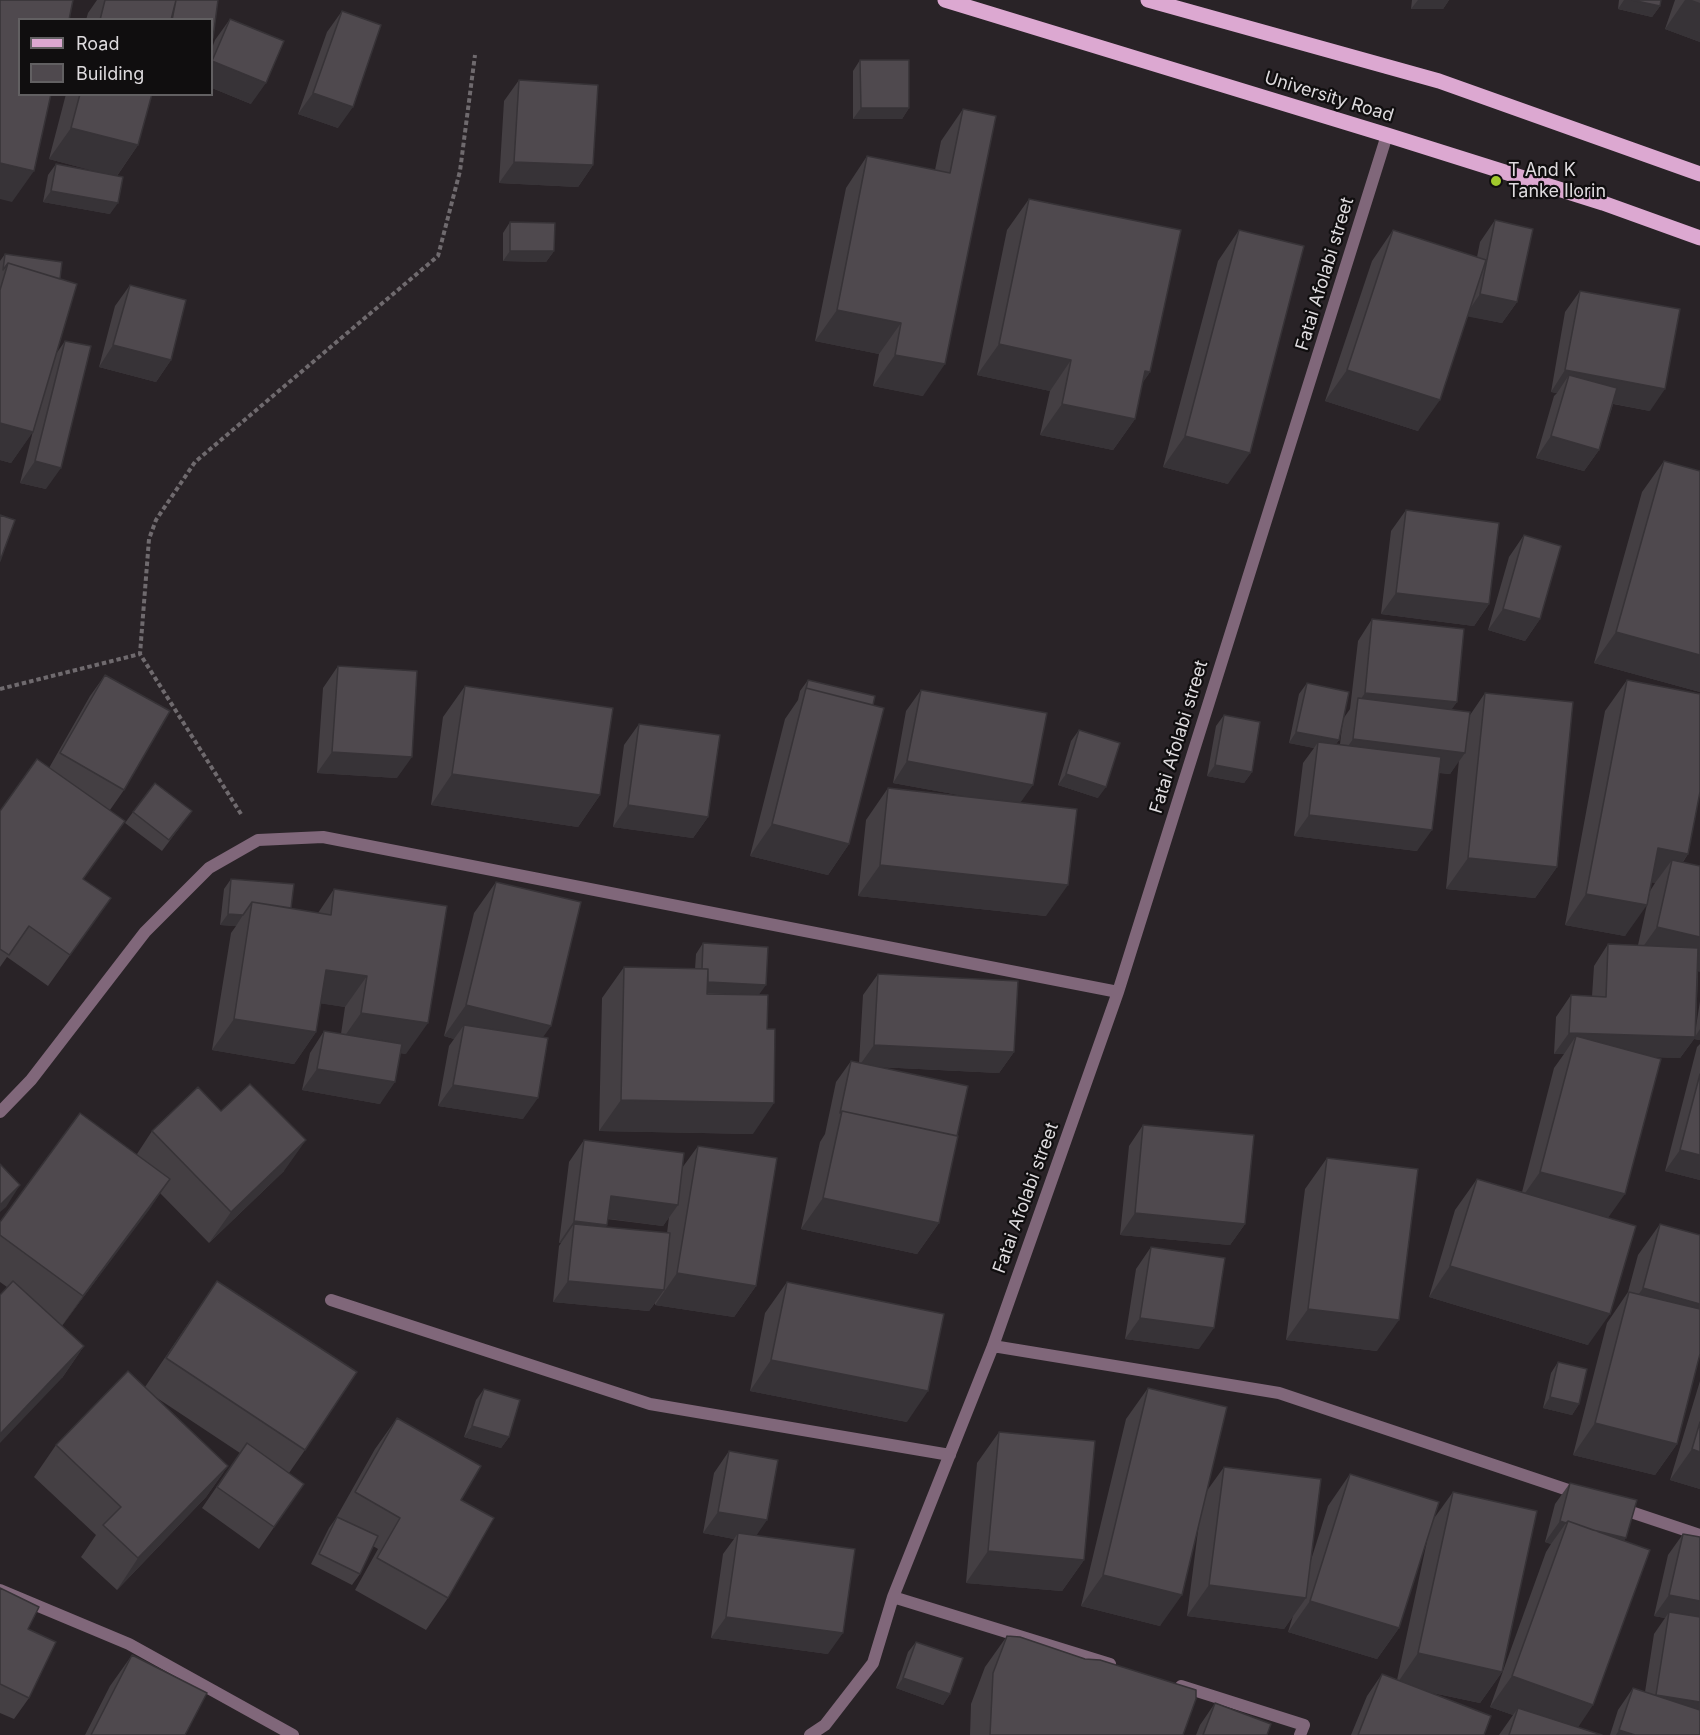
<!DOCTYPE html>
<style>
body{margin:0}
#map{position:relative;width:1700px;height:1735px;overflow:hidden;background:#292327;font-family:Inter,sans-serif}
canvas{display:block}
.legend{position:absolute;left:18px;top:18px;width:195px;height:78px;box-sizing:border-box;background:#100e0f;border:2px solid #626062;margin:0;padding:8px 10px;list-style:none;font-size:18px;color:#dedbde}
.legend li{display:flex;align-items:center;gap:12px;height:30px}
.legend b{width:30px;border:2px solid #626062}
</style>
<div id="map">
<canvas width="1700" height="1735"></canvas>
<ul class="legend">
<li><b style="height:8px;background:#dca8d1"></b>Road</li>
<li><b style="height:16px;background:#4f494e"></b>Building</li>
</ul>
</div>
<script>
const context = document.querySelector('canvas').getContext('2d');
context.lineJoin = 'round';
const shape = rows => new Path2D(rows.map(r => 'M' + r).join(''));
function stroke(path, color, width, dash) { context.strokeStyle = color; context.lineWidth = width; context.lineCap = dash ? 'butt' : 'round'; context.setLineDash(dash || []); context.stroke(path); }
function paint(path, color) { context.fillStyle = color; context.fill(path, 'evenodd'); }
function label(font, color, halo, rows, align = 'center') {
  context.font = font + ' Inter,sans-serif'; context.lineWidth = 4.5; context.setLineDash([]); context.textBaseline = 'middle'; context.strokeStyle = halo; context.fillStyle = color; for (const [text, x, y, turn = 0] of rows) {
    context.save(); context.translate(x, y); context.rotate((+turn || 0) * Math.PI / 180); context.textAlign = isNaN(turn) ? turn : align; if (halo) context.strokeText(text, 0, 0); context.fillText(text, 0, 0); context.restore();
  }
}
const path = shape([
 [0,689,140,654],
 [241,814,140,654,149,539,156,520,195,462,438,256,460,171,475,55]
]);
const street = shape([
 [0,1112,31,1080,145,932,209,868,258,840,323,837,1118,992],
 [331,1300,650,1404,950,1455],
 [993,1346,1279,1393,1580,1494],
 [1619,1508,1700,1535],
 [0,1590,129,1644,293,1735],
 [893,1597,1110,1664],
 [1181,1686,1304,1725,1300,1735],
 [810,1735,825,1725,873,1663,893,1597,993,1346,1118,992,1387,135]
]);
const primary = shape([
 [945,0,1387,135,1603,203,1700,238],
 [1148,0,1439,81,1700,174]
]);
const wall = shape([
 [97,0,218,0,212,20,86,20,88,13],
 [1412,0,1449,0,1443,9,1411,9],
 [1619,0,1661,0,1660,6,1652,17,1618,9],
 [1675,0,1700,0,1700,42,1665,29],
 [342,11,338,128,298,114,327,32],
 [230,19,251,104,212,88,212,48,215,40],
 [860,60,909,108,902,119,853,119,853,71],
 [519,80,593,165,578,187,499,183,504,101],
 [66,94,152,94,138,145,117,176,110,214,43,202,48,175,56,164,102,173,49,159],
 [963,109,923,396,873,386,879,354,815,341,846,188,867,156,935,170,941,141],
 [1029,199,1150,372,1142,383,1135,419,1113,450,1040,435,1050,391,977,375,1007,230],
 [1495,220,1517,302,1502,323,1468,316,1418,431,1325,401,1372,261,1393,230,1477,257,1480,242],
 [510,222,554,251,546,262,503,261,503,233],
 [1239,230,1228,484,1163,467,1218,261],
 [5,254,60,279,56,354,65,341,46,489,20,483,33,431,11,463,0,460,0,261],
 [130,285,171,360,156,382,99,367,115,306],
 [1580,291,1650,411,1613,404,1599,450,1584,471,1536,458,1554,396,1557,393,1551,392,1565,312],
 [1664,461,1700,471,1700,692,1594,663,1642,492],
 [1406,510,1489,604,1474,626,1381,614,1391,531],
 [1524,535,1540,619,1525,641,1488,630,1509,557],
 [1372,619,1457,702,1451,709,1470,715,1485,693,1557,867,1535,898,1446,889,1459,760,1450,774,1439,773,1417,851,1294,836,1303,763,1314,748,1289,743,1299,694,1307,683,1339,740,1336,744,1340,744,1343,719,1350,709,1358,641],
 [338,666,397,778,317,773,323,688],
 [105,675,124,790,110,810,103,852,83,879,111,898,48,986,7,957,0,967,0,811,49,768,90,696],
 [808,680,873,705,849,844,828,875,750,856,785,719,798,700,800,691],
 [1627,680,1688,854,1683,862,1698,972,1696,1027,1700,1001,1700,1040,1694,1039,1680,1058,1654,1057,1608,1218,1588,1345,1429,1297,1455,1210,1477,1179,1522,1192,1554,1068,1564,1054,1554,1054,1556,1017,1571,995,1592,996,1594,966,1608,944,1638,945,1650,891,1655,883,1651,882,1625,936,1565,925,1605,711],
 [465,686,600,795,578,827,431,805,443,717],
 [921,690,1020,803,1046,916,858,896,866,820,888,788,970,797,893,783,906,711],
 [1224,715,1252,772,1244,783,1207,776,1216,726],
 [639,724,708,817,693,838,613,827,624,745],
 [1079,730,1098,798,1058,785,1071,741],
 [192,811,162,851,125,823,133,812],
 [231,879,291,908,318,913,334,889,406,1054,400,1053,380,1104,302,1090,310,1053,324,1031,341,1034,345,1007,320,1003,316,1032,294,1064,212,1050,231,933,236,926,220,925,224,889],
 [496,882,543,1038,523,1119,438,1106,449,1046,454,1039,444,1036,474,913],
 [703,943,759,995,753,1134,599,1131,602,998,624,967,695,969,696,954],
 [878,974,1014,1052,999,1073,878,1067,939,1223,917,1254,801,1229,820,1142,825,1134,836,1082,851,1061,859,1063,863,995],
 [1700,1044,1700,1180,1665,1171,1697,1047],
 [221,1111,284,1171,209,1243,160,1193,62,1326,84,1346,62,1378,7,1287,0,1282,0,1222,137,1154,152,1131],
 [1143,1125,1245,1224,1230,1245,1120,1235,1129,1146],
 [584,1140,682,1168,698,1146,756,1286,734,1317,655,1305,655,1303,649,1311,553,1302,559,1246,561,1243,559,1243,569,1162],
 [669,1217,667,1233,605,1227,607,1225,607,1219,663,1226],
 [1327,1158,1377,1351,1286,1340,1305,1189],
 [1660,1224,1677,1444,1655,1475,1573,1455,1607,1323,1628,1292,1638,1255],
 [1151,1247,1199,1349,1125,1339,1136,1269],
 [217,1281,305,1450,289,1473,304,1484,259,1549,202,1508,240,1453,157,1398,228,1466,206,1497,117,1590,81,1557,96,1535,34,1477,56,1445,145,1387],
 [787,1282,907,1422,750,1391,765,1313],
 [1558,1362,1579,1404,1572,1415,1543,1408,1551,1373],
 [1700,1381,1700,1489,1670,1480],
 [1148,1388,1206,1492,1224,1467,1311,1560,1328,1506,1350,1474,1432,1521,1453,1492,1502,1672,1480,1703,1428,1692,1484,1735,1351,1735,1367,1696,1382,1674,1397,1680,1429,1532,1399,1628,1377,1659,1288,1632,1293,1616,1284,1629,1187,1616,1199,1523,1160,1626,1081,1606,1126,1419],
 [484,1389,509,1437,501,1448,464,1437,476,1400],
 [397,1418,461,1500,448,1598,426,1630,355,1590,378,1549,373,1546,360,1574,352,1585,311,1564,329,1528,336,1518,375,1449],
 [999,1432,1084,1560,1062,1591,966,1583,977,1463],
 [729,1451,756,1535,828,1654,711,1638,723,1554,734,1539,703,1533,714,1473],
 [1570,1483,1625,1541,1578,1727,1509,1735,1499,1735,1513,1715,1490,1707,1546,1552,1551,1544,1545,1542,1555,1504],
 [1683,1534,1700,1735,1610,1735,1618,1710,1633,1688,1645,1692,1654,1634,1665,1618,1654,1616,1668,1555],
 [0,1588,28,1629,29,1698,14,1719,0,1713],
 [1007,1636,1183,1735,970,1735,971,1704,985,1667],
 [916,1642,950,1694,943,1705,896,1688,908,1652],
 [132,1655,185,1735,85,1735,110,1686],
 [1215,1703,1267,1735,1196,1735,1200,1725]
]);
const shadedWall = shape([
 [1418,0,1449,0,1443,9,1411,9],
 [1624,0,1632,0,1660,6,1652,17,1618,9],
 [1685,0,1692,0,1700,3,1700,42,1665,29],
 [212,61,266,83,251,104,212,88],
 [313,93,353,107,338,128,298,114],
 [861,108,909,108,902,119,853,119],
 [71,128,138,145,116,177,49,159],
 [514,162,593,165,578,187,499,183],
 [0,163,34,171,12,202,0,199],
 [51,191,118,203,110,214,43,202],
 [510,251,554,251,546,262,503,261],
 [1480,294,1517,302,1502,323,1465,316],
 [837,310,901,323,879,354,815,341],
 [999,344,1071,360,1050,391,977,375],
 [113,345,171,360,156,382,99,367],
 [895,355,945,364,923,396,873,386],
 [1347,370,1440,400,1418,431,1325,401],
 [1565,370,1665,389,1650,411,1564,394,1569,375,1557,393,1551,392],
 [1145,371,1150,372,1129,403],
 [1062,404,1135,419,1113,450,1040,435],
 [0,423,33,432,11,463,0,460],
 [1185,436,1250,453,1228,484,1163,467],
 [1551,436,1599,450,1584,471,1536,458],
 [35,461,61,468,46,489,20,483],
 [1396,593,1489,604,1474,626,1381,614],
 [1503,609,1540,619,1525,641,1488,630],
 [1616,632,1700,655,1700,692,1594,663],
 [1365,693,1457,702,1442,723,1358,703],
 [1296,732,1339,740,1331,751,1318,742,1314,748,1289,743],
 [1353,739,1465,753,1450,774,1338,761],
 [332,752,412,757,397,778,317,773],
 [907,761,1033,785,1018,806,893,783],
 [1215,765,1252,772,1244,783,1207,776],
 [452,774,600,795,578,827,431,805],
 [1066,774,1106,787,1098,798,1058,785],
 [628,805,708,817,693,838,613,827],
 [1309,815,1432,830,1417,851,1294,836],
 [772,824,849,844,828,875,750,856],
 [1658,848,1688,854,1666,885,1672,860,1655,883,1636,879],
 [1468,858,1557,867,1535,898,1446,889],
 [880,865,1068,885,1046,916,858,896],
 [1586,894,1647,905,1625,936,1565,925],
 [228,914,243,915,236,926,220,925],
 [1657,927,1700,937,1700,972,1635,958],
 [326,970,367,976,345,1007,304,1001],
 [701,981,766,985,758,996,693,992],
 [466,1005,551,1026,529,1057,464,1025,454,1039,444,1036],
 [361,1013,428,1023,406,1054,339,1044],
 [234,1019,316,1032,294,1064,212,1050],
 [1700,1029,1700,1040,1694,1039,1680,1058,1571,1055,1576,1036,1564,1054,1554,1054,1569,1033,1695,1037],
 [874,1045,1014,1052,999,1073,859,1066],
 [317,1069,395,1082,380,1104,302,1090],
 [453,1085,538,1098,523,1119,438,1106],
 [621,1100,774,1103,753,1134,599,1131],
 [306,1140,284,1171,209,1243,231,1212],
 [1680,1150,1700,1155,1700,1180,1665,1171],
 [1540,1172,1625,1194,1603,1225,1518,1203],
 [170,1179,149,1210,61,1327,83,1296],
 [20,1185,6,1207,0,1212,0,1205],
 [611,1196,678,1205,663,1226,596,1217],
 [823,1198,939,1223,917,1254,801,1229],
 [1135,1213,1245,1224,1230,1245,1120,1235],
 [574,1221,607,1225,592,1247,574,1224,561,1243,559,1243],
 [1450,1266,1610,1314,1588,1345,1429,1297],
 [677,1273,756,1286,734,1317,655,1305],
 [568,1281,664,1290,649,1311,553,1302],
 [1643,1288,1700,1304,1700,1341,1621,1320],
 [1308,1309,1399,1320,1377,1351,1286,1340],
 [1140,1318,1214,1328,1199,1349,1125,1339],
 [84,1346,62,1378,0,1443,0,1434],
 [771,1360,928,1391,907,1422,750,1391],
 [1550,1397,1579,1404,1572,1415,1543,1408],
 [1595,1423,1677,1444,1655,1475,1573,1455],
 [472,1426,509,1437,501,1448,464,1437],
 [1692,1449,1700,1452,1700,1489,1670,1480],
 [228,1466,206,1497,117,1590,138,1558],
 [718,1512,767,1520,752,1542,738,1533,734,1539,703,1533],
 [1560,1521,1566,1523,1551,1544,1545,1542],
 [1567,1523,1626,1538,1611,1560],
 [988,1551,1084,1560,1062,1591,966,1583],
 [1103,1575,1182,1595,1160,1626,1081,1606],
 [1209,1585,1306,1598,1284,1629,1187,1616],
 [1669,1595,1700,1601,1700,1626,1669,1612,1665,1618,1654,1616],
 [1310,1601,1399,1628,1377,1659,1288,1632],
 [726,1617,843,1633,828,1654,711,1638],
 [1418,1653,1502,1672,1480,1703,1396,1685],
 [1512,1676,1593,1705,1573,1735,1518,1708,1513,1715,1490,1707],
 [903,1678,950,1694,943,1705,896,1688],
 [1656,1695,1700,1702,1700,1726],
 [1619,1730,1635,1735,1616,1735]
]);
const building = shape([
 [0,0,73,0,69,20,20,20,20,94,51,94,34,171,0,163,0,0],
 [105,0,176,0,171,20,100,20,105,0],
 [176,0,218,0,213,38,212,38,212,20,172,20,176,0],
 [1632,0,1661,0,1660,6,1632,0],
 [342,11,381,25,353,107,313,93,342,11],
 [230,19,284,41,266,83,212,61,230,19],
 [860,60,909,60,909,108,861,108,860,60],
 [519,80,598,85,593,165,514,162,519,80],
 [80,94,152,94,138,145,71,128,80,94],
 [963,109,996,116,945,364,895,355,901,323,837,310,867,156,950,173,963,109],
 [56,164,123,177,118,203,51,191,56,164],
 [1029,199,1181,230,1150,372,1145,371,1135,419,1062,404,1071,360,999,344,1029,199],
 [1495,220,1533,229,1517,302,1480,294,1495,220],
 [510,222,555,223,554,251,510,251,510,222],
 [1239,230,1304,246,1250,453,1185,436,1239,230],
 [1393,230,1486,260,1440,400,1347,370,1393,230],
 [5,254,62,262,60,279,8,263,3,270,5,254],
 [8,263,77,284,33,432,0,423,0,290,8,263],
 [130,285,186,300,171,360,113,345,130,285],
 [1580,291,1680,309,1665,389,1565,370,1580,291],
 [65,341,91,346,61,468,35,461,65,341],
 [1569,375,1617,388,1599,450,1551,436,1569,375],
 [1664,461,1700,471,1700,655,1616,632,1664,461],
 [1406,510,1499,523,1489,604,1396,593,1406,510],
 [0,515,15,520,0,561,0,515],
 [1524,535,1561,546,1540,619,1503,609,1524,535],
 [1372,619,1464,629,1457,702,1365,693,1372,619],
 [338,666,417,671,412,757,332,752,338,666],
 [105,675,170,711,124,790,60,753,105,675],
 [808,680,875,696,873,705,806,688,806,689,808,680],
 [1627,680,1700,694,1700,792,1688,854,1658,848,1647,905,1586,894,1627,680],
 [1307,683,1349,692,1339,740,1296,732,1307,683],
 [465,686,613,708,600,795,452,774,465,686],
 [806,688,884,708,849,844,772,824,806,688],
 [921,690,1047,713,1033,785,907,761,921,690],
 [1485,693,1573,702,1557,867,1468,858,1485,693],
 [1358,698,1470,712,1465,753,1353,739,1358,698],
 [1224,715,1260,722,1252,772,1215,765,1224,715],
 [639,724,720,735,708,817,628,805,639,724],
 [1079,730,1120,743,1106,787,1066,774,1079,730],
 [1318,742,1441,757,1432,830,1309,815,1318,742],
 [37,759,125,821,83,879,111,898,70,955,29,926,9,955,0,949,0,811,37,759],
 [155,783,192,811,169,840,133,812,155,783],
 [888,788,1077,809,1068,885,880,865,888,788],
 [1672,860,1700,866,1700,937,1657,927,1672,860],
 [231,879,294,884,291,908,252,902,243,915,228,914,231,879],
 [496,882,581,902,551,1026,466,1005,496,882],
 [334,889,447,906,428,1023,361,1013,367,976,326,970,316,1032,234,1019,252,902,331,915,334,889],
 [703,943,768,947,766,985,708,982,708,969,702,969,703,943],
 [1608,944,1698,948,1695,1037,1569,1033,1571,995,1606,997,1608,944],
 [624,967,708,969,707,994,768,995,767,1029,775,1029,774,1103,621,1100,624,967],
 [878,974,1018,981,1014,1052,874,1045,878,974],
 [464,1025,548,1038,538,1098,453,1085,464,1025],
 [324,1031,402,1044,395,1082,317,1069,324,1031],
 [1576,1036,1661,1059,1625,1194,1540,1172,1576,1036],
 [851,1061,968,1086,957,1136,842,1111,840,1113,851,1061],
 [1700,1074,1700,1155,1680,1150,1700,1074],
 [250,1084,306,1140,231,1212,152,1131,198,1087,221,1111,250,1084],
 [842,1111,958,1136,939,1223,823,1198,842,1111],
 [80,1113,170,1179,83,1296,0,1235,0,1222,80,1113],
 [1143,1125,1254,1135,1245,1224,1135,1213,1143,1125],
 [584,1140,684,1153,678,1205,611,1196,607,1225,574,1221,584,1140],
 [698,1146,777,1158,756,1286,677,1273,698,1146],
 [1327,1158,1418,1169,1399,1320,1308,1309,1327,1158],
 [0,1164,20,1185,0,1205,0,1164],
 [1477,1179,1636,1226,1610,1314,1450,1266,1477,1179],
 [574,1224,670,1233,664,1290,568,1281,574,1224],
 [1660,1224,1700,1235,1700,1304,1643,1288,1660,1224],
 [1151,1247,1225,1258,1214,1328,1140,1318,1151,1247],
 [13,1281,84,1346,0,1434,0,1295,13,1281],
 [217,1281,357,1372,305,1450,166,1358,217,1281],
 [787,1282,944,1314,928,1391,771,1360,787,1282],
 [1629,1292,1700,1309,1700,1354,1677,1444,1595,1423,1629,1292],
 [1558,1362,1587,1369,1579,1404,1550,1397,1558,1362],
 [128,1371,228,1466,138,1558,103,1525,121,1507,56,1445,128,1371],
 [1148,1388,1227,1407,1182,1595,1103,1575,1148,1388],
 [484,1389,520,1400,509,1437,472,1426,484,1389],
 [397,1418,481,1466,461,1500,494,1518,448,1598,377,1558,400,1518,355,1492,397,1418],
 [1700,1422,1700,1452,1692,1449,1700,1422],
 [999,1432,1095,1441,1084,1560,988,1551,999,1432],
 [247,1443,304,1484,274,1527,217,1487,247,1443],
 [729,1451,778,1460,767,1520,718,1512,729,1451],
 [1224,1467,1321,1479,1306,1598,1209,1585,1224,1467],
 [1350,1474,1439,1502,1399,1628,1310,1601,1350,1474],
 [1570,1483,1637,1500,1626,1538,1593,1530,1568,1521,1566,1523,1560,1521,1570,1483],
 [1453,1492,1537,1511,1502,1672,1418,1653,1453,1492],
 [337,1517,378,1536,360,1574,319,1554,337,1517],
 [1568,1521,1650,1550,1593,1705,1512,1676,1568,1521],
 [738,1533,855,1549,843,1633,726,1617,738,1533],
 [1683,1534,1700,1537,1700,1601,1669,1595,1683,1534],
 [0,1588,39,1607,28,1629,56,1642,29,1698,0,1684,0,1588],
 [1669,1612,1700,1617,1700,1702,1656,1695,1669,1612],
 [1007,1636,1020,1637,1085,1659,1100,1660,1196,1690,1196,1699,1183,1735,990,1735,993,1673,1007,1636],
 [916,1642,963,1658,950,1694,903,1678,916,1642],
 [132,1655,207,1693,185,1735,91,1735,132,1655],
 [1382,1674,1491,1716,1484,1735,1358,1735,1382,1674],
 [1633,1688,1700,1710,1700,1735,1635,1735,1619,1730,1633,1688],
 [1215,1703,1271,1724,1267,1735,1203,1735,1215,1703],
 [1518,1708,1602,1735,1509,1735,1518,1708]
]);
const markers = [
 [1496,181,6,"#a0c92c"]
];
const streetNames = [
 ["University Road",1329,97,17],
 ["Fatai Afolabi street",1325,274,-73],
 ["Fatai Afolabi street",1179,737,-73],
 ["Fatai Afolabi street",1026,1198,-70]
];
const poiNames = [
 ["T And K",1508,171],
 ["Tanke Ilorin",1508,192]
];
stroke(path, '#6f6a6e', 4, [4.5, 3]);
stroke(street, '#80677a', 12);
stroke(primary, '#dca8d1', 15);
paint(wall, '#443f43');
paint(shadedWall, '#373337');
paint(building, '#4f494e');
stroke(building, '#373337', 1.5);
for (const [x, y, r, color] of markers) { const dot = new Path2D(); dot.arc(x, y, r, 0, 2 * Math.PI); context.fillStyle = color; context.fill(dot); stroke(dot, '#100e0f', 2); }
label('18px', '#dedbde', '#100e0f', streetNames);
label('18px', '#dedbde', '#100e0f', poiNames, 'left');
</script>
